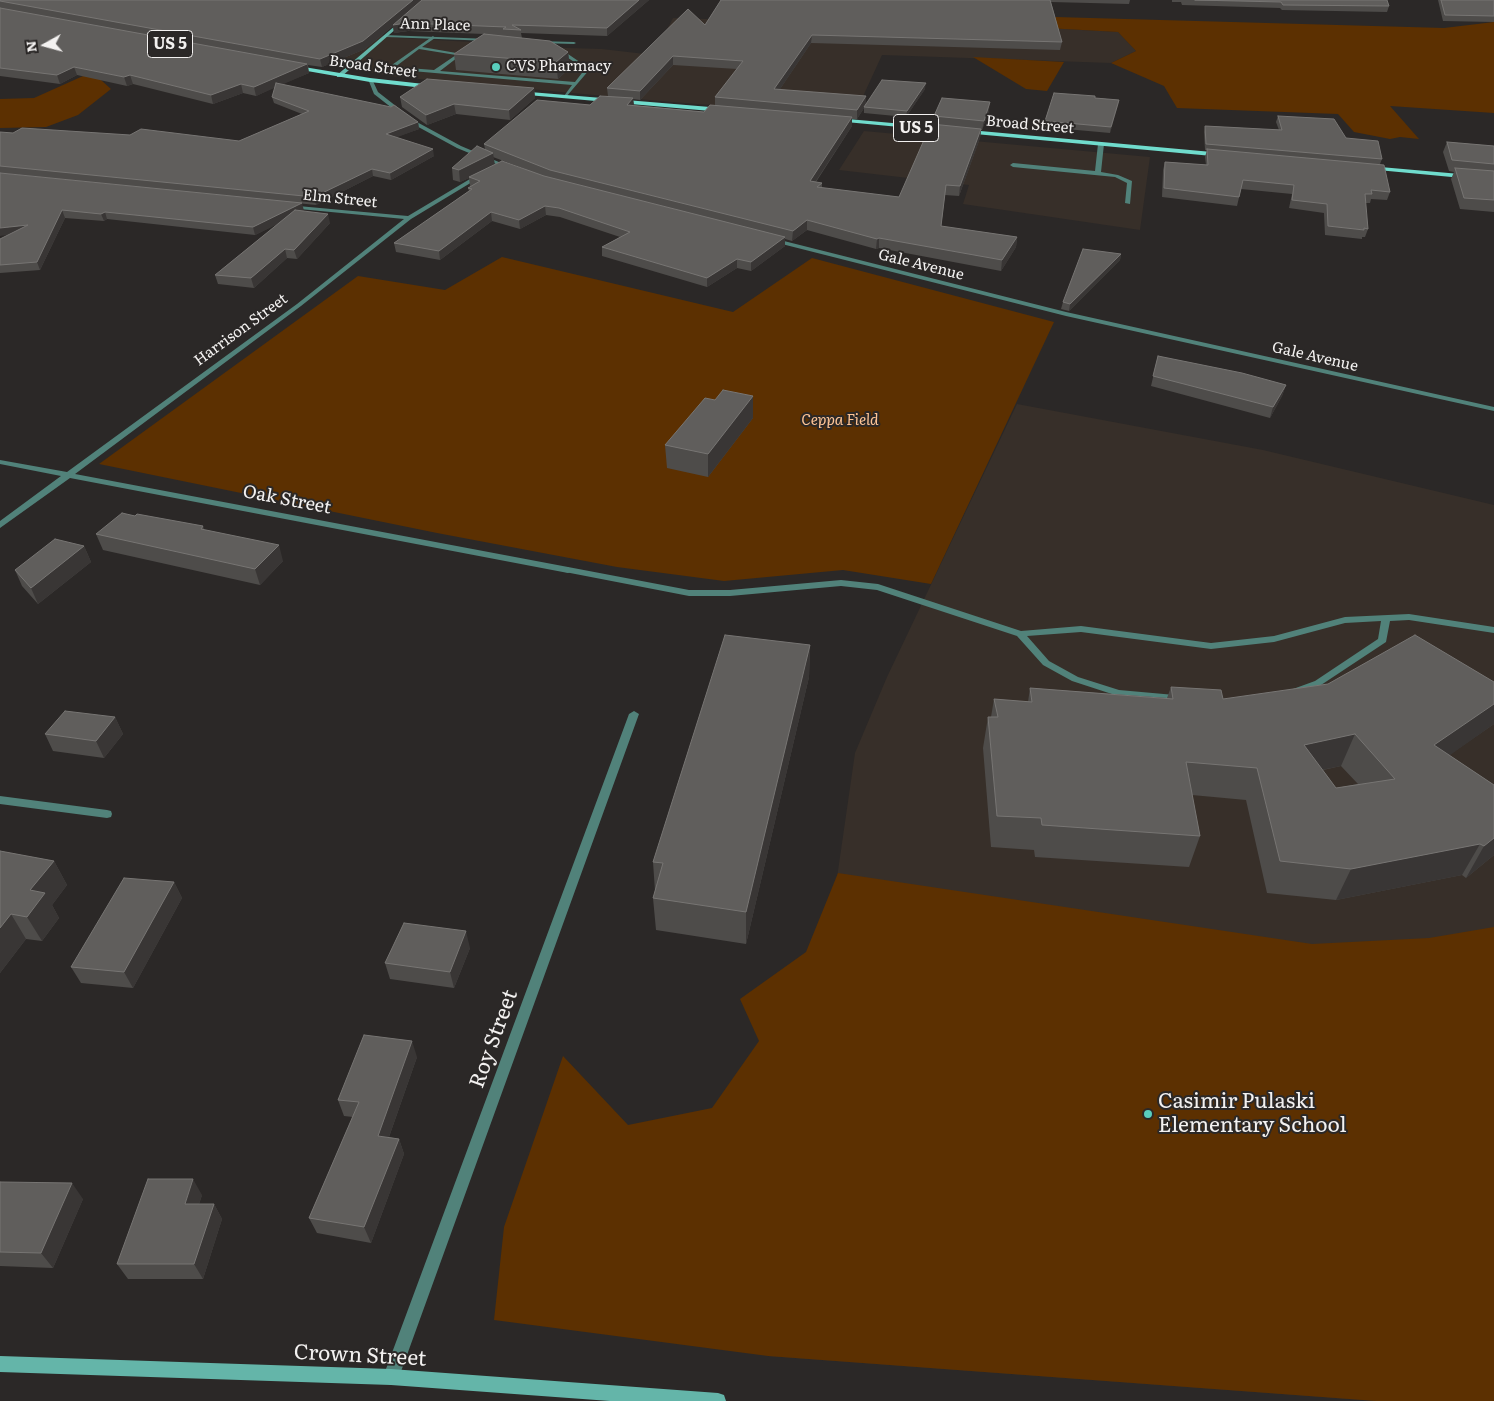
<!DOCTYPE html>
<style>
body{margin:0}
#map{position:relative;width:1494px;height:1401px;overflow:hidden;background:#2b2827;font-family:Literata,serif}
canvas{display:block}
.north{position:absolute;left:20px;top:20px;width:50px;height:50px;-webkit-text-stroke:4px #2b2827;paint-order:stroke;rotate:263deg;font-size:14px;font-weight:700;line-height:20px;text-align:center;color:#f3f1f0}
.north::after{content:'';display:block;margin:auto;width:18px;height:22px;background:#f3f1f0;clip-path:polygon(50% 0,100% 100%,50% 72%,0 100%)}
</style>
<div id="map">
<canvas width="1494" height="1401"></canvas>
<div class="north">N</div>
</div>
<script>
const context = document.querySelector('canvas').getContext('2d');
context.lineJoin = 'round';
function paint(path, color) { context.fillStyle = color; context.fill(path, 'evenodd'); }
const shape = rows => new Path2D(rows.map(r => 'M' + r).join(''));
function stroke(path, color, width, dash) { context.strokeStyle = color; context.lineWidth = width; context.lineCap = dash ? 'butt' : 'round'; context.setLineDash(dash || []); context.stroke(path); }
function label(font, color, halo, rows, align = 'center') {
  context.font = font + ' Literata,serif'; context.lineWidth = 4; context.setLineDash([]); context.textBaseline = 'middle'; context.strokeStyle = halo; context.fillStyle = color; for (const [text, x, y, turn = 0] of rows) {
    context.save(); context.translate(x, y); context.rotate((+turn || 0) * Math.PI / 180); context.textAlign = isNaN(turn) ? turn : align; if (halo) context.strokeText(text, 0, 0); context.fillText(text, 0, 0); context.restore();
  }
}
const built = shape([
 [673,18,941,26,991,25,1118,32,1136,51,1111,63,882,55,854,116,671,102,397,77,198,44,370,33,398,38,491,43,499,46,602,49,645,54,660,43],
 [864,131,1150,157,1140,230,963,204,969,185,839,170],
 [1017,404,1263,450,1494,505,1494,1401,1376,1401,768,1356,855,753,887,677]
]);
const green = shape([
 [1020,16,1444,28,1494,22,1494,113,1390,106,1419,139,1400,137,1390,139,1354,132,1338,114,1177,108,1164,86,1111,63,1136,51,1118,32,991,25],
 [973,57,1064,62,1047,91,1026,89],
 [92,72,111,89,78,115,46,127,0,128,0,99,34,98],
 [502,257,733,312,812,258,1054,322,931,584,843,570,724,581,617,567,437,533,99,464,358,276,445,290],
 [838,873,1312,944,1429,938,1494,927,1494,1401,1376,1401,768,1356,494,1320,504,1227,563,1056,628,1125,712,1108,759,1041,740,999,806,952]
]);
const lane = shape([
 [433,36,435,38,422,47,462,54,440,71,575,82,585,69,565,56,554,55,556,53,568,54,590,69,566,97,564,96,572,85,389,69,389,67,433,36],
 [419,49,456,55,434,70,395,67,419,49],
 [1101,142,1104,144,1101,172,1118,175,1132,181,1130,204,1125,203,1127,183,1115,177,1013,167,1010,165,1013,163,1095,171,1098,144,1101,142],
 [568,567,689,590,730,590,841,580,878,584,1021,631,1081,626,1211,643,1274,636,1345,617,1409,614,1494,627,1494,633,1409,620,1390,621,1386,642,1321,685,1297,694,1292,691,1293,689,1315,681,1378,639,1381,621,1345,623,1274,642,1211,649,1081,632,1027,636,1049,661,1078,677,1119,690,1186,696,1187,698,1186,700,1182,701,1118,696,1072,681,1043,665,1017,636,877,590,841,586,730,596,689,596,565,572,564,570,568,567]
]);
const street = shape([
 [384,35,490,39,492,40,490,41,386,37,384,35],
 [537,41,574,42,576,43,574,44,539,43,537,41],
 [368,79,372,79,378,92,415,121,461,146,513,168,508,169,457,148,411,123,374,94,368,79],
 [480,173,482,174,482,176,411,219,301,306,75,474,568,567,572,570,571,572,568,573,70,478,0,528,0,521,61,476,0,464,0,460,67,472,297,304,404,219,289,208,287,207,287,205,408,216,480,173],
 [772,238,1066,312,1494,407,1494,411,1066,316,770,241,770,239,772,238],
 [634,711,639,714,399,1377,397,1383,391,1385,385,1383,383,1377,629,714,634,711],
 [0,796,107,810,111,811,112,814,111,817,107,818,0,804,0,796]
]);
const secondary = shape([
 [402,20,405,21,341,77,337,77,337,75,402,20],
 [0,1356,391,1369,718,1393,724,1395,726,1401,610,1401,391,1385,0,1372,0,1356]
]);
const primary = shape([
 [292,65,370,78,433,85,436,87,433,89,370,82,290,68,292,65],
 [518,91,722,108,725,110,722,112,516,94,518,91],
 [837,118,1223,153,1226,155,1223,157,835,121,837,118],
 [1369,166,1494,177,1494,181,1367,169,1367,167,1369,166]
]);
const wall = shape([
 [0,0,649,0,607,36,521,33,522,38,568,52,570,68,558,79,456,70,454,54,484,34,408,31,394,33,393,26,365,49,322,67,308,65,309,73,282,84,418,122,419,129,396,137,434,156,391,180,373,176,316,205,0,173,0,132,13,133,130,135,239,141,302,114,274,103,272,97,275,87,256,96,243,93,213,104,133,84,127,86,77,75,60,84,0,76],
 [721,0,1130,0,1129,4,1051,2,1062,42,1060,50,811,43,780,89,866,104,925,89,906,117,864,113,864,108,857,119,852,119,852,126,816,182,822,183,822,188,899,197,933,124,934,116,989,111,982,130,981,130,980,138,959,196,945,195,941,227,1017,237,1016,247,1001,271,879,248,876,249,807,230,792,241,785,239,785,246,751,271,737,268,707,287,602,256,602,247,620,237,560,217,546,215,520,229,492,221,440,260,396,252,394,243,469,191,468,188,471,186,470,186,469,178,460,182,453,180,452,168,485,149,484,144,590,105,608,96,607,88,705,25],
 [673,65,737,69,715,97,715,106,704,112,634,105,633,99,640,100],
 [493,157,525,169,494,164],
 [1172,0,1387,0,1389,6,1387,12,1282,10,1280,8,1182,5,1181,2,1172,2],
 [1438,0,1494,0,1494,22,1443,21],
 [534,88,535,98,510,120,456,114,427,125,402,107,400,97],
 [1095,98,1119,100,1110,133,1044,127,1045,121],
 [1278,116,1346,138,1382,159,1380,164,1390,192,1387,200,1371,199,1370,203,1365,203,1368,229,1365,237,1362,237,1362,239,1325,235,1324,213,1289,208,1292,194,1241,189,1237,206,1162,197,1163,170,1165,162,1206,165,1205,157,1207,150,1205,150,1204,132,1205,126,1279,130,1276,122],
 [1447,142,1494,146,1494,212,1460,209,1451,179,1454,172,1449,171,1443,152],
 [0,173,304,211,303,211,330,223,297,259,287,258,254,288,218,284,215,275,279,223,255,235,107,219,104,221,65,218,40,270,0,273,0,239,8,235],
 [1121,254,1120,260,1069,311,1061,309,1063,302],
 [1158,356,1286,385,1282,396,1270,418,1151,386],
 [753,396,753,418,708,477,667,468,665,445,715,400],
 [135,516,203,526,204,530,283,561,260,585,103,550,96,534],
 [84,546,91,562,38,604,22,586,15,570],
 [810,645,809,677,746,944,656,930,653,898,655,891,653,862],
 [1171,687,1223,699,1494,724,1449,755,1494,785,1494,855,1466,878,1462,875,1336,900,1267,893,1246,800,1192,795,1200,836,1189,867,1035,857,1034,850,991,847,983,748,988,717,991,717,994,699,1028,702,1030,688,1167,698],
 [1341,766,1358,784,1336,788,1323,770],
 [115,717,123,734,104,758,53,751,45,734],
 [0,851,54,861,67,885,52,905,59,918,42,941,26,939,0,973],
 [174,882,182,898,133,988,81,983,71,967],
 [470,948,454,988,390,979,385,963],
 [417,1057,389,1137,399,1139,404,1154,371,1243,317,1233,309,1218,353,1117,344,1116,338,1100],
 [0,1182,83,1199,53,1268,0,1266],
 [202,1195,199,1204,214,1204,222,1219,203,1279,128,1279,117,1264]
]);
const shadedWall = shape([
 [413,0,424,0,406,23,408,31,394,33,393,26,365,49,322,67,320,59],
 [639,0,649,0,607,36,607,28],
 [812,35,811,43,774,98,774,89],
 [568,52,570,68,558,79,556,62],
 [673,56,673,65,640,100,640,91],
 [307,64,309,73,256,96,254,87],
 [74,67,77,75,60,84,57,75],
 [130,75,133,84,127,86,124,77],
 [926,83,925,89,906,117,907,111],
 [241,84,243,93,213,104,211,95],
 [534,88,535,98,510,120,509,110],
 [866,96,866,105,864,107,864,108,857,119,857,110],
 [633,98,634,107,627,105],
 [1119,100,1118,106,1110,133,1111,127],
 [990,102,989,111,982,130,984,121],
 [454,104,456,114,427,125,426,115],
 [852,117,852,126,810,190,810,181],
 [418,122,419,129,387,141,386,134],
 [981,129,980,138,959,196,960,186],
 [433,149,434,156,391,180,390,173],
 [493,153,495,165,469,177,469,178,460,182,459,170],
 [372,169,373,176,316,205,314,197],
 [302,203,304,211,255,235,253,227],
 [545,206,546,215,520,229,519,220],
 [62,210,65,218,40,270,37,262],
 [105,212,107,219,104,221,101,214],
 [491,212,492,221,440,260,439,251],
 [328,214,330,223,297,259,294,250],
 [807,220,807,230,792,241,793,231],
 [28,225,31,232,0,236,0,228],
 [785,237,785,246,751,271,751,262],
 [1017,237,1016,247,1001,271,1002,260],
 [879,238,879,248,876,249,877,239],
 [285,249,287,258,254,288,251,278],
 [1121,254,1120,260,1069,311,1070,304],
 [737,259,737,268,707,287,707,278],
 [1286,385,1282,396,1270,418,1273,407],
 [753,396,753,418,708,477,708,454],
 [279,545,283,561,260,585,255,569],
 [84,546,91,562,38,604,31,588],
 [810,645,809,677,746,944,746,912],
 [1494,704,1494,724,1419,777,1434,745],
 [115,717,123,734,104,758,96,741],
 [1355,734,1341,766,1291,776,1304,745],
 [1494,838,1494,855,1466,878,1484,846],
 [1480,844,1462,875,1336,900,1351,869],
 [54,861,67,885,52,905,59,918,42,941,27,917,30,890],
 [174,882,182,898,133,988,124,972],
 [11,914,26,939,0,973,0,928],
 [466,931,470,948,454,988,450,972],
 [412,1041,417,1057,384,1151,378,1136],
 [399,1139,404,1154,371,1243,364,1227],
 [193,1179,202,1195,194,1219,185,1204],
 [72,1183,83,1199,53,1268,41,1253],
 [214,1204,222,1219,203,1279,194,1264]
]);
const building = shape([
 [0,0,413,0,363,41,320,59,0,1,0,0],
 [422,0,639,0,607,28,512,25,521,30,503,29,506,27,406,23,393,25,422,0],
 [721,0,1050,0,1062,42,812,35,774,89,866,96,857,110,715,97,743,61,673,56,640,91,607,88,688,9,705,25,721,0],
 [1195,0,1387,0,1389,6,1283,5,1281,2,1195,0],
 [1441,0,1494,0,1494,16,1445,15,1441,0],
 [0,8,307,64,254,87,241,84,211,95,130,75,124,77,74,67,57,75,0,68,0,8],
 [484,34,550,41,568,52,556,62,454,54,484,34],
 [427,79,534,88,509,110,454,104,426,115,400,97,427,79],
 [882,80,926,83,907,111,864,107,882,80],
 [276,83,391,107,394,105,418,122,386,134,433,149,390,173,372,169,314,197,0,166,0,132,13,133,22,128,130,135,141,129,239,141,309,111,272,97,276,83],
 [1054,93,1095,96,1095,98,1119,100,1111,127,1045,121,1054,93],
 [600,96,633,98,627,105,704,112,710,105,852,117,810,181,822,183,817,187,899,197,931,124,981,129,960,186,946,185,941,226,1017,237,1002,260,879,238,877,239,807,220,793,231,550,170,484,144,537,100,590,105,600,96],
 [942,98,990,102,984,121,934,116,942,98],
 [1278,116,1334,119,1346,138,1378,141,1382,159,1206,144,1205,126,1282,130,1278,116],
 [1447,142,1494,146,1494,164,1452,160,1447,142],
 [477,146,493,153,459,170,452,168,477,146],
 [1207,149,1384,165,1390,192,1371,190,1372,194,1365,194,1368,229,1364,228,1364,230,1328,226,1327,204,1292,200,1294,185,1243,180,1239,197,1164,188,1165,162,1208,165,1207,149],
 [502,161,544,176,785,237,751,262,737,259,707,278,602,247,630,232,559,208,545,206,519,220,491,212,439,251,394,243,472,189,468,188,480,181,469,177,502,161],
 [1455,168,1494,171,1494,200,1464,198,1455,168],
 [0,173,302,203,253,227,105,212,101,214,62,210,37,262,0,265,0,239,28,225,0,228,0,173],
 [295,210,328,214,294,250,285,249,251,278,215,275,295,210],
 [1083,249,1121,254,1070,304,1063,302,1083,249],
 [1158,356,1242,373,1286,385,1273,407,1153,376,1158,356],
 [723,390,753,396,708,454,665,445,705,398,715,400,723,390],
 [122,513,135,516,137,514,203,526,201,529,279,545,255,569,96,534,122,513],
 [55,539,84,546,31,588,15,570,55,539],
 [725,635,810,645,746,912,653,898,663,863,653,862,725,635],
 [1415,635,1494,682,1494,704,1434,745,1494,785,1494,838,1484,846,1480,844,1351,869,1280,861,1257,768,1186,762,1200,836,1042,825,1041,818,997,816,988,717,998,717,994,699,1032,702,1030,688,1173,699,1171,687,1221,690,1223,699,1328,684,1415,635],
 [1355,734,1395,779,1336,788,1304,745,1355,734],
 [65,711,115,717,96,741,45,734,65,711],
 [0,851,54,861,30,890,45,893,27,917,11,914,0,928,0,851],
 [124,878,174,882,124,972,71,967,124,878],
 [404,923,466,931,450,972,385,963,404,923],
 [364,1035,412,1041,378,1136,399,1139,364,1227,309,1218,359,1102,338,1100,364,1035],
 [148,1179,193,1179,185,1204,214,1204,194,1264,117,1264,148,1179],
 [0,1182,72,1183,41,1253,0,1252,0,1182]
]);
const markers = [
 [496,67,5,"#59cebe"],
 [1148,1114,5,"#59cebe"]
];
const farStreetnames = [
 ["Ann Place",435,25,2],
 ["Broad Street",373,67,8],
 ["Broad Street",1030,125,5],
 ["Elm Street",340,199,6],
 ["Gale Avenue",921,265,14],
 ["Harrison Street",241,330,-36],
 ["Gale Avenue",1315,357,13]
];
const farPoinames = [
 ["CVS Pharmacy",506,67]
];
const farParknames = [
 ["Ceppa Field",840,421]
];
const shields = [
 [170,44,45],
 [916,128,45]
];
const shieldNames = [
 ["US 5",170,44],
 ["US 5",916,128]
];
const streetNames = [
 ["Oak Street",287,500,11]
];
const nearStreetnames = [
 ["Roy Street",494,1039,-70],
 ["Crown Street",360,1356,3]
];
const nearPoinames = [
 ["Casimir Pulaski",1158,1102],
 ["Elementary School",1158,1126]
];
paint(built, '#372f29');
paint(green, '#5c3001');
paint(lane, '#51827a');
paint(street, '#51827a');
paint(secondary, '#64b5a9');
paint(primary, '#70dccd');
paint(wall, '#4e4c4a');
paint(shadedWall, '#393635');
paint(building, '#605e5c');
stroke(building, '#777573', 1);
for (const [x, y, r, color] of markers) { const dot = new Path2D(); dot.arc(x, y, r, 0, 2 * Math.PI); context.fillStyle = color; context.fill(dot); stroke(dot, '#2b2827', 2); }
label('15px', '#f3f1f0', '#2b2827', farStreetnames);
label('15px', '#f3f1f0', '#2b2827', farPoinames, 'left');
label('italic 15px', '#ffc596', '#2b2827', farParknames);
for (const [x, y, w] of shields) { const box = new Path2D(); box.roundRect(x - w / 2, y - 13.5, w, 27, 4); context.fillStyle = '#2b2827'; context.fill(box); stroke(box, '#f3f1f0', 1); }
label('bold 16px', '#f3f1f0', null, shieldNames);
label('18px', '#f3f1f0', '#2b2827', streetNames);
label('21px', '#f3f1f0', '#2b2827', nearStreetnames);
label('21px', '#f3f1f0', '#2b2827', nearPoinames, 'left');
</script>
